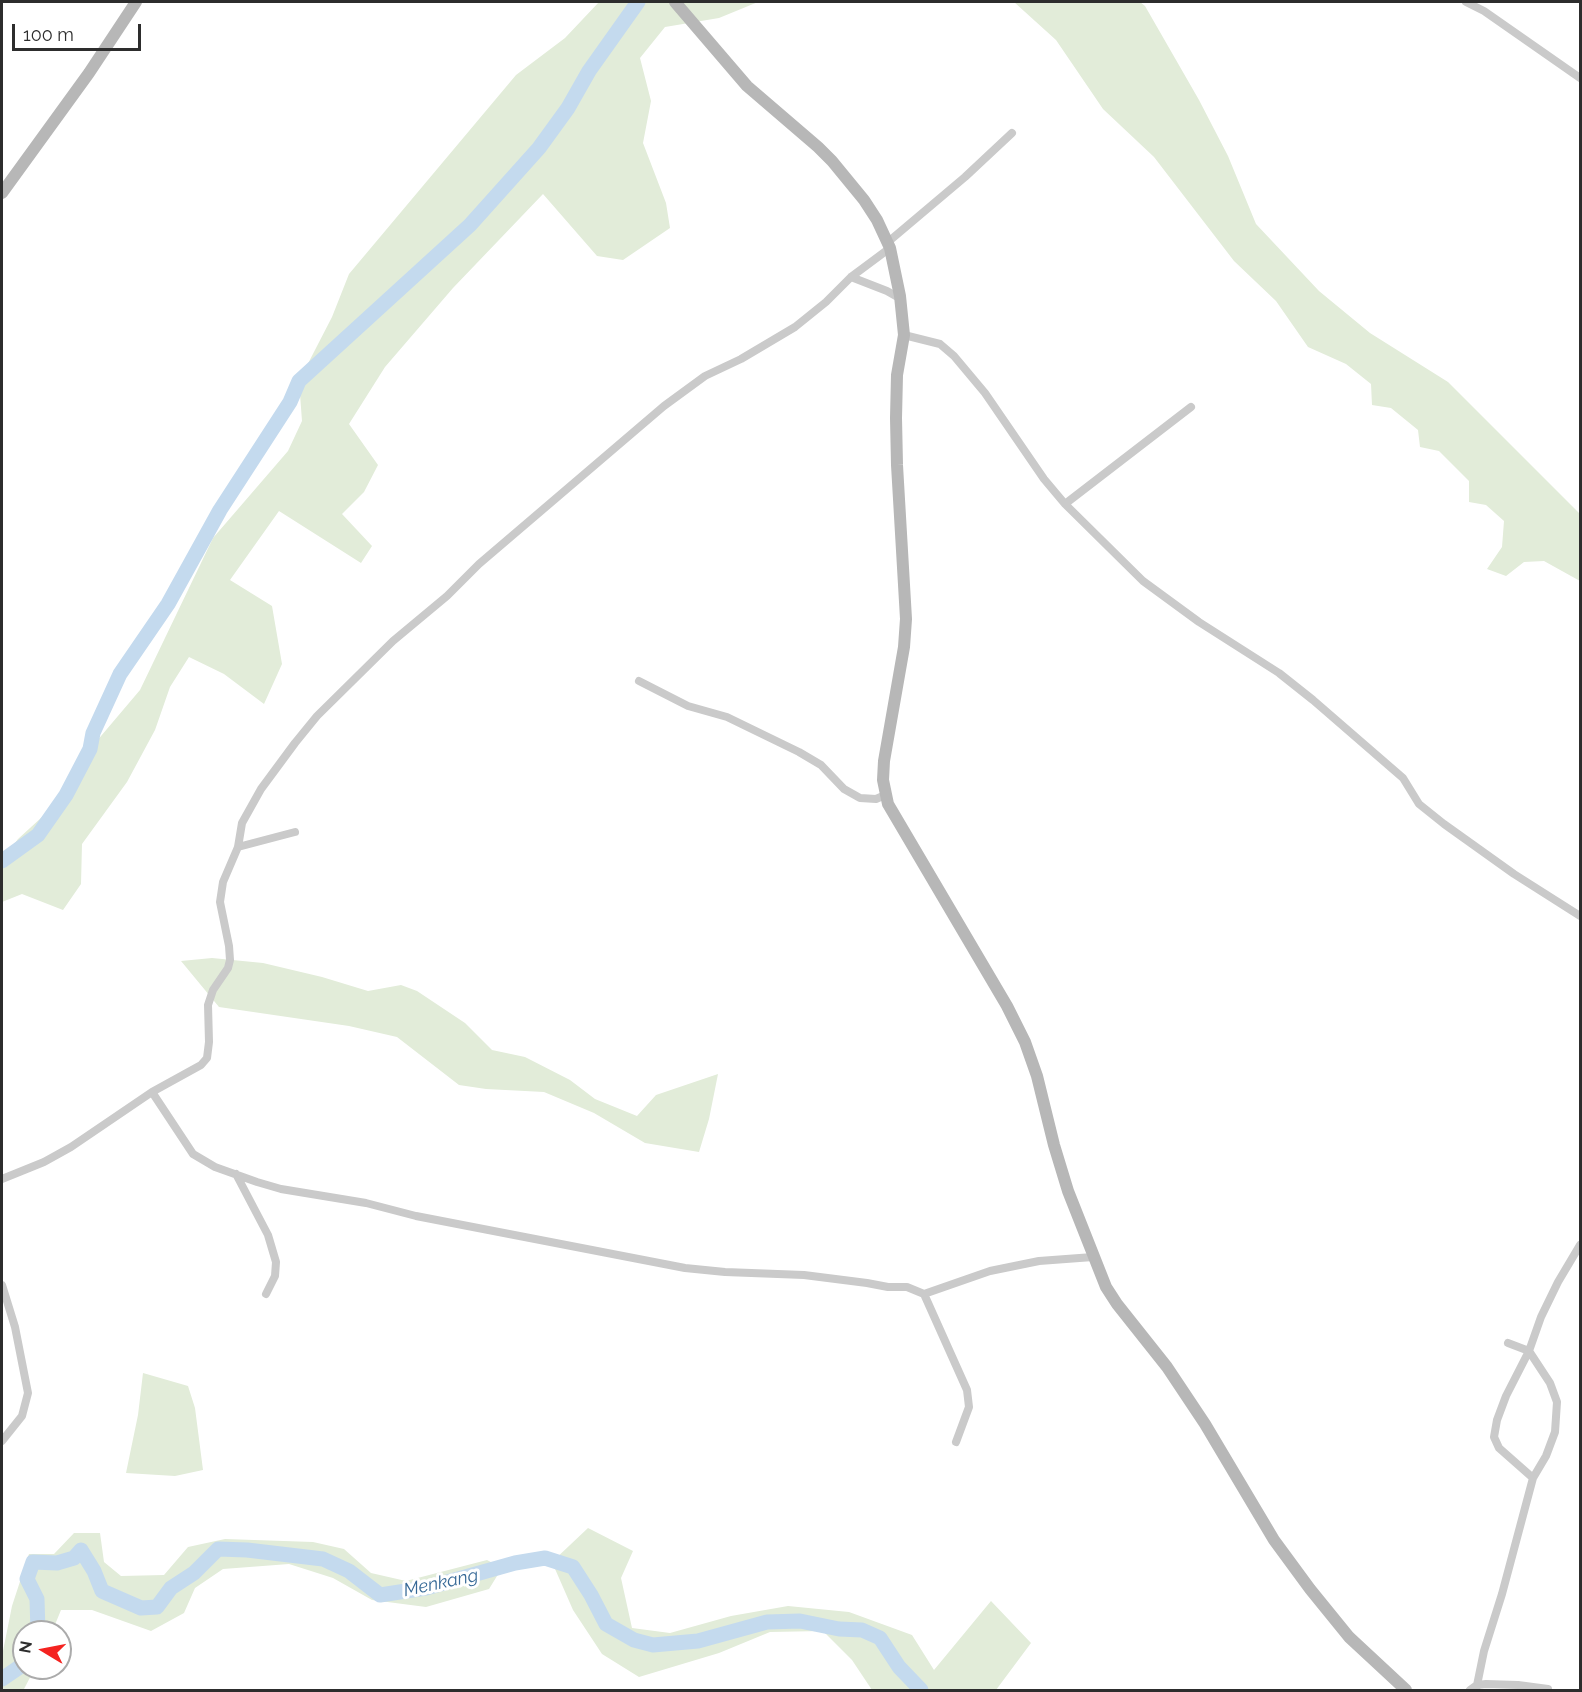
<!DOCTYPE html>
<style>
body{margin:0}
#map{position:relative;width:1582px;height:1692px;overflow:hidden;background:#fff;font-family:Raleway,sans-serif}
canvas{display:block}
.frame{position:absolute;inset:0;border:3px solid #2d2d2d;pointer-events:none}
.north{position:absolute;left:12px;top:1620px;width:60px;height:60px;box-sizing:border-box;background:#fff;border:2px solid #ababab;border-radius:50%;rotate:280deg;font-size:16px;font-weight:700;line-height:24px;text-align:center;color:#2d2d2d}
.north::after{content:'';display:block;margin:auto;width:21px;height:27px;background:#f42320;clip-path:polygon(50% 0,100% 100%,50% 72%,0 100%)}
.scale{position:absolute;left:12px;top:24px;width:129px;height:27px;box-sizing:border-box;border:3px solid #2d2d2d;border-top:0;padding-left:8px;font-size:18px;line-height:21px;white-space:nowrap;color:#2d2d2d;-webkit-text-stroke:4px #fff;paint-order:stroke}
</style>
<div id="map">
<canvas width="1582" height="1692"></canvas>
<div class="frame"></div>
<div class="north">N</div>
<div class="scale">100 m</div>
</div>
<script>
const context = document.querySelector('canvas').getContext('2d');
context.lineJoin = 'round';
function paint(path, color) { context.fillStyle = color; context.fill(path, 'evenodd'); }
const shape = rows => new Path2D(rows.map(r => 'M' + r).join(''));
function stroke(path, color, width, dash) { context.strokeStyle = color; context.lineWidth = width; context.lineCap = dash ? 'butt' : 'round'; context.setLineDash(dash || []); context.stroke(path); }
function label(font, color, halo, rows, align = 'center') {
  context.font = font + ' Raleway,sans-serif'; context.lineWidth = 6; context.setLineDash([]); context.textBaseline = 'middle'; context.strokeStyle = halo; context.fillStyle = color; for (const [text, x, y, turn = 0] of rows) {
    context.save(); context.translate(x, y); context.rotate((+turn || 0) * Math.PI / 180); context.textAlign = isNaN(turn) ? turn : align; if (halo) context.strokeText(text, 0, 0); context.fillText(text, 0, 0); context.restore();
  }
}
const green = shape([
 [599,2,758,2,719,18,665,27,640,58,651,101,643,143,666,203,670,228,623,260,597,256,543,194,453,288,385,367,349,424,378,465,364,492,342,514,372,546,361,563,279,511,230,580,272,606,282,664,264,704,224,674,189,657,170,687,155,730,127,782,82,844,81,884,63,910,22,894,2,902,2,861,18,839,66,795,90,749,140,690,213,538,288,451,302,421,299,381,332,317,349,274,516,75,565,38],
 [1014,2,1140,2,1145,6,1199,100,1228,156,1256,224,1319,291,1370,333,1448,382,1580,514,1580,581,1544,561,1524,562,1506,576,1487,569,1502,547,1504,521,1486,505,1469,502,1469,481,1439,451,1420,447,1418,430,1391,408,1372,405,1371,384,1346,364,1308,347,1276,301,1234,261,1154,157,1103,109,1056,40],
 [212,958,263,963,322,977,368,991,401,985,417,991,465,1023,492,1050,525,1057,570,1080,595,1099,637,1116,656,1095,718,1074,709,1119,699,1152,645,1143,594,1113,544,1092,486,1089,459,1085,397,1037,349,1026,219,1007,181,961],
 [143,1373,188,1386,195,1408,203,1470,175,1476,126,1473,138,1415],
 [588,1528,633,1551,621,1578,632,1628,670,1633,731,1616,788,1606,849,1612,912,1635,934,1670,991,1601,1031,1643,996,1690,872,1690,852,1660,823,1631,770,1632,719,1653,639,1677,602,1654,573,1610,552,1562],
 [74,1533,100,1533,104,1562,121,1576,164,1575,188,1547,225,1539,313,1542,344,1549,371,1573,406,1581,487,1560,502,1568,489,1589,426,1607,372,1600,333,1578,289,1564,223,1569,195,1588,184,1613,151,1631,92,1610,61,1610,52,1632,24,1632,24,1668,35,1668,24,1689,2,1690,2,1656,12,1606,29,1554,54,1554]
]);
const river = shape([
 [2,861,38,835,66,795,90,749,93,733,120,674,168,604,220,510,290,402,299,381,470,225,539,148,568,108,589,71,638,2],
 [38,1632,37,1599,27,1579,33,1562,57,1563,74,1558,81,1550,94,1571,102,1591,141,1608,157,1607,171,1588,194,1573,218,1549,247,1550,323,1559,349,1571,380,1595,426,1588,515,1563,545,1558,573,1567,591,1595,606,1624,634,1640,653,1645,698,1641,767,1622,800,1621,839,1629,862,1630,880,1638,899,1667,921,1690],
 [2,1679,21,1666,24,1661]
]);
const street = shape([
 [1466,2,1484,11,1580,78],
 [888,242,965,177,1012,133],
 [851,277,887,291,901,299,901,302],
 [904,335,940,344,954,356,985,393,1044,479,1065,504,1143,581,1199,622,1279,673,1313,700,1403,778,1419,804,1444,824,1514,874,1580,916],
 [1065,504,1191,407],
 [639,681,688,706,727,717,799,752,821,765,844,789,860,798,876,799,883,796,885,793],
 [238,847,295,832],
 [152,1092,193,1154,215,1167,257,1182,281,1189,366,1203,416,1216,685,1268,725,1272,804,1275,867,1283,888,1287,907,1287,924,1294,990,1271,1039,1261,1093,1257],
 [236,1174,268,1235,276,1262,275,1276,266,1294],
 [2,1179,44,1162,71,1147,152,1092,201,1065,207,1058,209,1042,208,1005,213,990,228,968,230,960,229,946,220,902,223,882,238,847,242,823,261,789,295,743,317,716,393,641,447,596,479,564,664,406,705,376,741,359,795,327,826,302,851,277,890,248],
 [2,1285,15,1327,28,1393,22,1416,2,1441],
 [924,1294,967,1390,969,1407,956,1442],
 [1508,1343,1529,1351,1550,1383,1557,1402,1555,1432,1546,1456,1533,1478],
 [1470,1690,1477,1685,1486,1684,1518,1685,1548,1689],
 [1476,1690,1484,1651,1502,1594,1533,1478,1499,1448,1494,1437,1497,1420,1506,1396,1529,1351,1541,1317,1558,1282,1580,1245]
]);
const secondary = shape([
 [675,2,747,86,818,147,832,161,864,200,877,220,890,248,900,296,904,335,897,375,896,418,897,465,906,619,904,647,884,761,883,780,888,804,1007,1006,1025,1042,1037,1076,1054,1145,1068,1191,1106,1287,1117,1304,1167,1367,1205,1424,1274,1540,1310,1589,1349,1637,1406,1690],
 [2,193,89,73,136,2]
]);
const waterNames = [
 ["Menkang",441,1583,-12]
];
paint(green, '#e2ecd9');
stroke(river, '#c4daee', 15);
stroke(street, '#cacaca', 8);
stroke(secondary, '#b7b7b7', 12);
label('italic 18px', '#356896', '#fff', waterNames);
</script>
